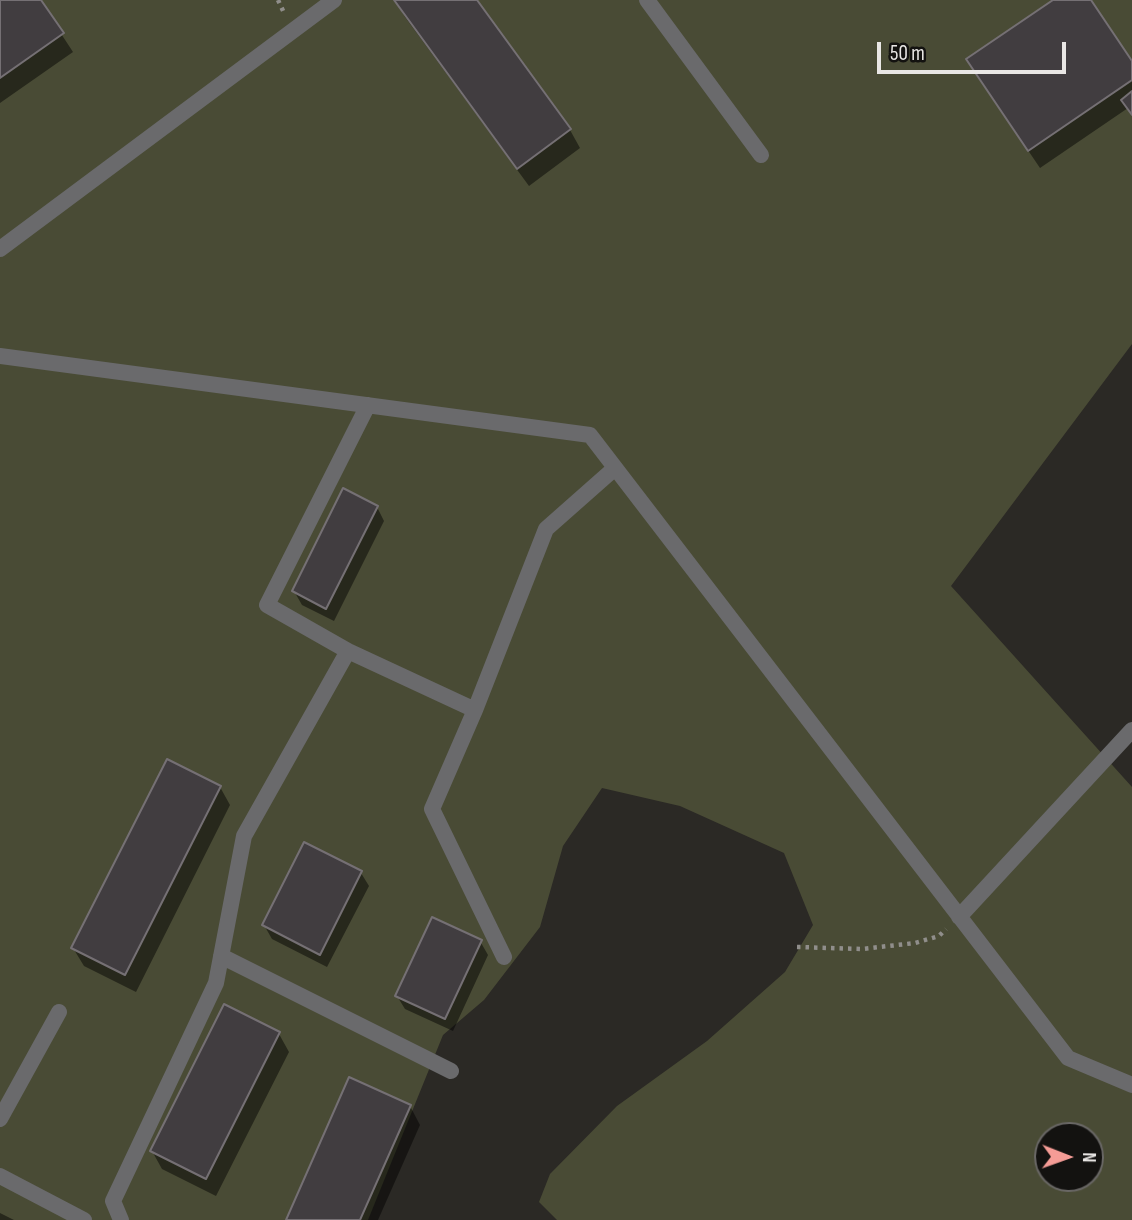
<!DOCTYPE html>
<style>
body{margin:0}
#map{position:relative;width:1132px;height:1220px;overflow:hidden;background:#2b2925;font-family:"Sofia Sans Condensed",sans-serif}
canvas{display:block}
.north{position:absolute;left:1034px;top:1122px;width:70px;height:70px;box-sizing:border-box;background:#131210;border:2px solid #696765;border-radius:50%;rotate:91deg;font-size:19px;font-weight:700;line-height:28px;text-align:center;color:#e9e7e5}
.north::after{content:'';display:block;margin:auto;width:24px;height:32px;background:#f59c96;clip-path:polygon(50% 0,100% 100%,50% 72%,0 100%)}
.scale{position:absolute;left:877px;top:42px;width:189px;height:32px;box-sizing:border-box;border:4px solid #e9e7e5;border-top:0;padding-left:9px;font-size:21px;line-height:24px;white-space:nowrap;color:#e9e7e5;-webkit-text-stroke:5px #131210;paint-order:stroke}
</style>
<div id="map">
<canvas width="1132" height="1220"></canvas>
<div class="north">N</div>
<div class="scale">50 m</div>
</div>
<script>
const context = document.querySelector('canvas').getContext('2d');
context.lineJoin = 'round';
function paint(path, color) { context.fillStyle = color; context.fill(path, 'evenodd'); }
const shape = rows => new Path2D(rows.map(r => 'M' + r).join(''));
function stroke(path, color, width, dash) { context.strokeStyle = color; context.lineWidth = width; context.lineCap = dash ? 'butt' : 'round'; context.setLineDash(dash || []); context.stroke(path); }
const green = shape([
 [0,0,1132,0,1132,344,951,586,1132,787,1132,1220,557,1220,539,1202,550,1174,617,1106,707,1041,785,972,813,925,784,853,680,806,602,788,563,846,540,927,484,1000,443,1035,368,1220,0,1220],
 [1048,1136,1090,1136,1090,1178,1048,1178]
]);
const shadow = shape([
 [0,0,39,0,73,52,0,103],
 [395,0,475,0,570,130,580,148,529,186,405,17],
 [1056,0,1089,0,1132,64,1132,115,1128,108,1040,168,979,78],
 [377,507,384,521,334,621,302,605,294,591],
 [220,787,230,805,136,992,84,966,73,948],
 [361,873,369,886,327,967,272,939,264,925],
 [480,941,488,955,453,1031,405,1009,397,996],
 [279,1034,289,1052,216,1196,162,1169,152,1151],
 [410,1106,420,1125,378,1220,288,1220],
 [0,1213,14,1220,0,1220]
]);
const building = shape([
 [0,0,41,0,64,33,0,78,0,0],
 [394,0,477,0,571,129,517,169,394,0],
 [1053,0,1091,0,1132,61,1132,80,1028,151,966,59,1053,0],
 [1132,91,1132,115,1121,100,1132,91],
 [343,488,378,506,326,609,292,591,343,488],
 [167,759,221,786,125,975,71,948,167,759],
 [304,842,362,871,320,955,262,925,304,842],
 [432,917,482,940,445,1019,395,996,432,917],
 [224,1004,280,1032,206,1179,150,1151,224,1004],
 [349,1077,411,1105,360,1220,286,1220,349,1077]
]);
const path = shape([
 [278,0,285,15],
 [797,947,862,949,915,943,939,936,946,929]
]);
const lane = shape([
 [647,0,761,155],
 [0,249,334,0],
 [0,356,590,435,1068,1058,1132,1085],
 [348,651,267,605,368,405],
 [475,710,432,809,504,957],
 [959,917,1132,730],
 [221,956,451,1071],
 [0,1119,59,1012],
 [0,1176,84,1220],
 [121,1220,113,1201,216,983,244,836,348,651,475,710,546,529,615,468]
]);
paint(green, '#494b35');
paint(shadow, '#0007');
paint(building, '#413d40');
stroke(building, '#757074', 2);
stroke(path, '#908e8b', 4.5, [3.5, 5]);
stroke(lane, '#6a6a6c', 16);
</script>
